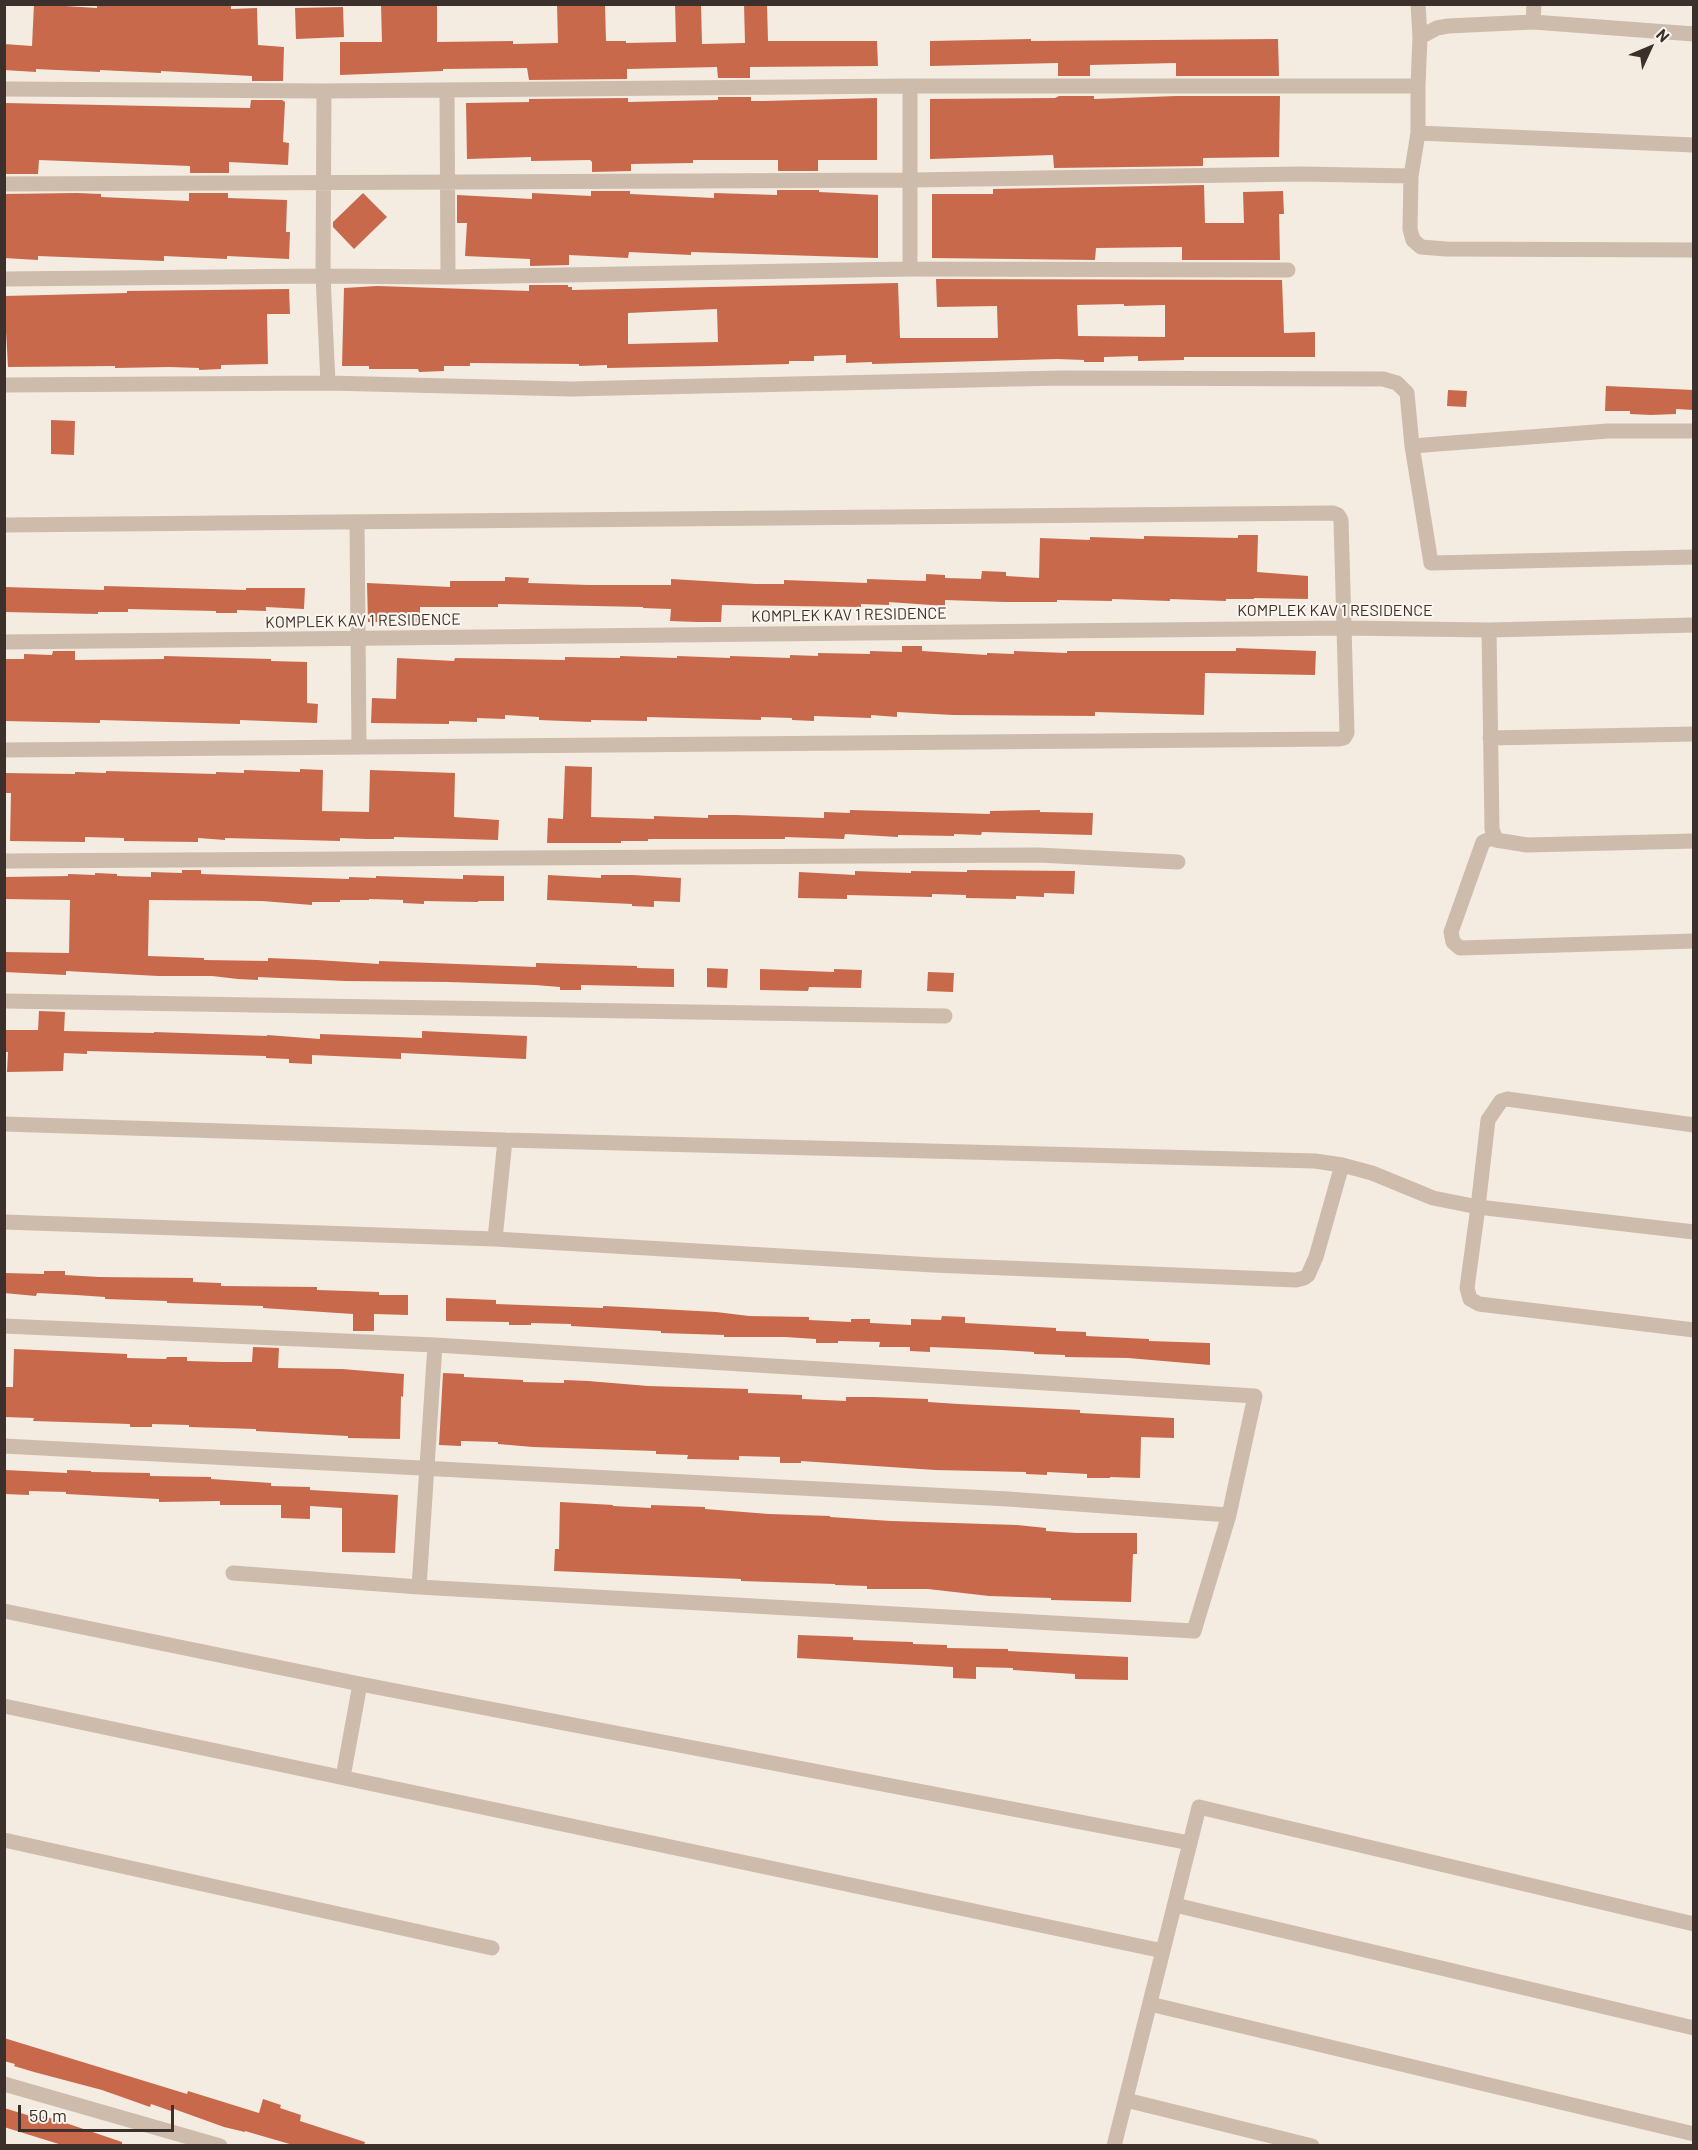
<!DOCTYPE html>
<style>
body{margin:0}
#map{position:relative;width:1698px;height:2150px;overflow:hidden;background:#f4ebe1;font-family:Barlow,sans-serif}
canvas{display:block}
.frame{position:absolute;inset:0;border:6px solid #3b302b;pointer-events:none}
.north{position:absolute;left:1620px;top:18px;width:60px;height:60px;-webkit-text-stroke:4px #fbf5ee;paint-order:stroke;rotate:46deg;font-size:16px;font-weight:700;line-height:24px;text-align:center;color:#3b302b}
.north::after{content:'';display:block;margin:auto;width:21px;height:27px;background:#3b302b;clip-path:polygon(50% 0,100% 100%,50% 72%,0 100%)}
.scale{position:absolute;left:18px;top:2105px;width:156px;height:27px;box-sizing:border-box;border:3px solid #3b302b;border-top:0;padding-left:8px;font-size:18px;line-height:21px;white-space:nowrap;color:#3b302b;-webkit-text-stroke:4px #fbf5ee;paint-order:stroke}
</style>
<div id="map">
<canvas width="1698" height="2150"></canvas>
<div class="frame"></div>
<div class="north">N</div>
<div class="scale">50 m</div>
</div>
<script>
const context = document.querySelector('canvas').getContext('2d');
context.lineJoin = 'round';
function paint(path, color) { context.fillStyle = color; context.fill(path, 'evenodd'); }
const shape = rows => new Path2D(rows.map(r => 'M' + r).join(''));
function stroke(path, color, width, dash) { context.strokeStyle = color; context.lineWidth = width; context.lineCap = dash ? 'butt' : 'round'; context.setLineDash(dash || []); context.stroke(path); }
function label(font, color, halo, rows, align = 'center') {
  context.font = font + ' Barlow,sans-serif'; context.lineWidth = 4.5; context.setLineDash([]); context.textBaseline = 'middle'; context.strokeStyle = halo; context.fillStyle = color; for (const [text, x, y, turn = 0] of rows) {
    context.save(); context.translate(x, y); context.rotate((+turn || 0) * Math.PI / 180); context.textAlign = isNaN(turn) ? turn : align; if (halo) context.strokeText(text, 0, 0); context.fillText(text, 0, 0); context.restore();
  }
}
const building = shape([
 [34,4,97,8,97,4,231,5,231,9,257,8,258,45,284,47,283,81,252,81,252,76,161,71,161,73,100,70,100,72,36,69,36,72,4,70,4,44,32,46],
 [381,4,437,5,437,42,513,41,513,44,558,43,557,4,605,4,606,41,626,41,626,43,676,42,675,4,701,4,702,44,745,43,744,4,767,4,768,41,877,41,878,66,750,67,750,78,718,78,717,67,627,69,627,79,529,80,527,68,443,69,443,71,340,75,340,42,382,42],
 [343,7,344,37,296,39,295,8],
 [1031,39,1031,41,1278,39,1279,76,1176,76,1176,63,1090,65,1090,76,1058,76,1058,63,930,66,930,41],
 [1059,96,1094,96,1094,99,1176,96,1280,96,1279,157,1203,158,1203,166,1054,168,1053,155,930,159,930,99,1055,98],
 [718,97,751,97,751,101,764,101,877,98,877,160,818,160,818,171,778,171,778,160,693,160,693,163,631,164,631,171,592,172,592,162,590,160,531,161,531,157,467,159,466,103,529,102,529,99,628,98,628,102,718,100],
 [251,100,282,100,285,102,283,142,289,143,288,165,229,162,229,173,190,173,190,166,39,160,38,174,4,174,4,103,250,108],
 [1204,185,1205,223,1244,223,1243,192,1283,191,1284,214,1279,214,1280,260,1182,260,1182,247,1096,248,1095,260,932,258,932,194,993,194,993,189],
 [777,190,819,190,819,192,878,195,878,258,753,254,691,252,691,255,629,252,628,258,569,255,569,265,530,266,530,259,465,256,467,223,457,223,457,195,532,199,532,193,591,196,591,191,630,191,630,194,714,198,714,193,777,195],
 [77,193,101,194,101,197,189,201,189,193,228,193,228,198,287,200,286,232,290,232,289,259,227,256,227,259,164,256,164,261,38,256,38,260,4,258,4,194],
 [363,193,387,217,354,249,333,227,333,222],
 [936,279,1282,280,1284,333,1315,332,1315,357,1184,357,1184,360,1138,361,1138,356,1104,357,1104,362,1084,362,1084,360,1057,359,872,364,872,362,846,363,846,355,814,356,814,361,789,361,789,364,710,366,607,368,607,365,579,366,579,364,470,363,470,366,444,366,444,371,419,372,418,369,369,369,369,366,342,366,344,288,377,286,529,291,529,285,568,285,568,287,572,287,572,290,898,283,900,338,998,338,997,306,937,307],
 [1124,304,1124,306,1165,305,1165,337,1078,336,1077,305],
 [717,309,718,342,628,344,628,313],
 [289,289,290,314,267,314,268,364,221,365,221,369,199,370,199,368,170,367,115,368,115,366,8,367,4,296,127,293,127,291],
 [1606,386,1694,390,1694,410,1676,409,1676,414,1651,415,1630,414,1630,411,1605,411],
 [1448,390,1467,391,1466,407,1447,406],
 [51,420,75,421,74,455,51,454],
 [1238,535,1258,535,1257,572,1308,576,1308,599,1254,598,1254,599,1226,599,1226,601,1170,599,1170,601,1112,599,1112,601,1057,600,1057,602,1005,602,945,600,945,606,889,602,889,605,861,604,861,607,722,605,721,622,697,622,670,621,671,609,643,608,643,607,498,604,498,607,420,607,420,623,368,622,367,583,450,587,450,581,505,581,505,577,529,578,528,583,589,585,671,585,671,579,755,584,784,584,784,580,867,583,867,579,926,581,926,574,945,575,945,578,981,579,982,571,1006,572,1006,576,1039,578,1040,538,1090,540,1090,537,1144,539,1144,536,1238,538],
 [104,586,246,590,246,588,305,588,304,609,266,607,266,611,237,610,237,613,216,613,216,611,128,609,128,612,98,612,98,614,4,612,4,587,104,590],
 [902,646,922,646,922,651,987,655,987,653,1014,654,1014,651,1067,653,1067,651,1236,651,1236,648,1316,651,1315,675,1205,673,1204,715,1095,712,1095,716,953,715,897,712,897,717,871,715,871,718,814,716,814,721,792,720,792,718,761,717,761,720,647,717,647,721,591,720,591,722,539,720,539,717,505,715,505,719,477,718,477,722,449,721,449,724,371,723,372,698,396,699,397,658,454,661,455,658,565,660,565,657,620,658,620,656,677,658,677,656,730,658,730,656,790,658,790,655,818,656,818,653,870,654,870,651,902,652],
 [53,651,75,651,75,660,164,659,164,656,271,659,271,661,307,662,307,703,318,704,317,723,240,720,240,724,100,720,100,723,4,721,4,659,24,659,24,654,52,655],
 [565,766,592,767,591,817,654,819,654,816,708,818,708,815,736,815,824,818,824,812,850,813,850,810,990,814,990,811,1040,810,1040,812,1093,813,1092,835,982,832,981,835,954,834,954,836,898,835,898,837,845,834,844,839,785,837,785,839,648,839,648,841,621,841,621,843,547,843,548,818,563,819],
 [300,769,323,770,322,811,369,812,370,770,455,773,454,817,499,820,498,840,394,837,394,839,367,839,340,838,340,841,225,838,225,840,198,838,198,842,124,841,124,838,85,837,85,842,10,841,11,793,4,793,4,773,75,774,75,772,106,773,106,771,216,774,216,772,244,773,244,770,300,772],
 [182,870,201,870,201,874,349,879,349,877,376,878,376,876,463,879,463,875,504,876,504,901,478,901,478,902,424,901,424,904,403,903,403,900,369,899,369,900,340,900,340,902,312,902,312,905,262,901,149,900,148,956,204,958,204,960,268,961,268,958,317,960,379,964,379,961,536,967,536,963,637,966,637,968,674,969,674,987,581,985,581,990,560,990,560,987,535,985,449,982,345,981,258,977,258,980,238,979,212,976,158,976,66,971,66,975,4,972,4,952,69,953,70,900,4,899,4,877,68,876,68,874,95,875,95,873,117,874,117,876,151,877,151,872,182,873],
 [967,870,1075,871,1074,894,1044,893,1044,897,1016,896,1016,899,966,898,966,895,932,894,932,897,847,895,847,899,798,898,799,872,855,875,855,871,911,873,911,871,967,872],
 [548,875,601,878,601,875,633,875,681,878,680,902,654,901,654,907,632,906,632,904,547,900],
 [707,968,728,969,727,988,707,987],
 [760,969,834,972,834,969,862,970,861,988,809,987,808,991,760,990],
 [928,972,954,973,953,992,927,991],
 [39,1011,65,1012,64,1031,154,1033,154,1032,267,1036,267,1035,320,1039,320,1034,422,1038,422,1031,527,1036,526,1059,401,1053,401,1059,312,1055,312,1064,289,1063,289,1059,266,1058,266,1056,87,1051,87,1054,64,1053,63,1071,7,1072,8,1052,4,1052,4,1030,38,1030],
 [44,1271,65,1271,65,1275,99,1277,193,1278,193,1282,221,1283,221,1286,317,1287,317,1290,379,1292,379,1295,408,1295,408,1315,374,1314,374,1331,353,1331,353,1314,263,1308,263,1306,167,1303,167,1301,105,1299,105,1297,76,1295,37,1293,36,1296,4,1293,4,1273,44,1274],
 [446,1298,496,1300,496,1304,603,1308,603,1306,624,1307,716,1312,749,1316,809,1317,809,1320,851,1322,851,1319,870,1319,870,1323,911,1325,911,1319,941,1320,942,1316,965,1317,965,1323,1056,1328,1056,1331,1086,1332,1086,1336,1149,1339,1149,1341,1210,1343,1210,1365,1128,1358,1065,1357,1065,1355,1034,1354,1034,1352,1002,1350,930,1347,930,1352,910,1351,910,1347,879,1347,880,1342,838,1341,838,1343,816,1343,816,1339,785,1337,724,1337,724,1335,661,1333,661,1331,571,1326,571,1324,531,1323,531,1325,509,1325,509,1322,446,1321],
 [253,1347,279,1348,278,1368,342,1369,404,1374,403,1397,401,1396,400,1439,348,1438,348,1436,256,1431,256,1429,189,1427,189,1425,152,1424,152,1427,130,1427,130,1424,33,1421,34,1418,4,1417,4,1387,13,1387,14,1349,127,1354,127,1358,166,1359,167,1357,187,1357,187,1361,222,1362,252,1362],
 [443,1373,464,1374,464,1377,523,1380,523,1382,564,1383,564,1380,588,1381,648,1386,748,1389,748,1393,802,1395,802,1399,846,1401,846,1397,874,1397,928,1399,928,1402,958,1404,1080,1410,1080,1413,1174,1418,1174,1438,1141,1437,1140,1478,1110,1477,1110,1478,1087,1478,1087,1474,1047,1472,1047,1475,1026,1474,1026,1472,935,1470,801,1461,801,1463,780,1463,780,1457,739,1456,739,1460,687,1459,688,1455,656,1454,656,1451,533,1447,498,1444,498,1442,461,1441,461,1446,439,1445],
 [5,1470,67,1473,67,1470,91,1471,91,1472,150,1473,150,1476,211,1477,211,1479,271,1483,271,1486,310,1487,310,1490,398,1495,395,1553,342,1552,342,1508,310,1506,310,1519,281,1518,281,1505,220,1505,220,1501,159,1502,159,1499,66,1494,66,1492,29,1491,29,1495,4,1494],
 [560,1502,613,1505,613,1506,651,1508,651,1505,705,1507,705,1509,769,1514,830,1516,830,1517,891,1521,1017,1525,1046,1528,1046,1531,1076,1533,1137,1533,1137,1554,1133,1554,1131,1602,1051,1600,1051,1598,989,1596,928,1589,867,1589,867,1586,835,1585,835,1584,741,1581,741,1579,554,1571,555,1549,559,1549],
 [798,1635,853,1637,853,1640,913,1642,913,1644,947,1645,947,1648,1008,1649,1008,1651,1128,1657,1128,1680,1075,1679,1075,1674,1013,1670,1013,1668,976,1667,976,1679,953,1678,953,1667,797,1658],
 [4,2038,187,2094,188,2091,259,2113,263,2099,281,2105,280,2108,301,2115,300,2121,365,2142,364,2145,293,2145,245,2131,245,2132,224,2127,174,2109,174,2112,151,2104,150,2107,102,2090,34,2072,14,2066,15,2064,4,2061],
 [4,2108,37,2118,39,2115,54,2119,122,2142,122,2145,62,2145,4,2127]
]);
const street = shape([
 [1418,4,1420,37],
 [1534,4,1533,22,1694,34],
 [910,86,910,269],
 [4,89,324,91,910,86,1418,86,1420,37,1437,28,1448,26,1533,22],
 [447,90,448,277],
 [324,91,323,276,328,383],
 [1418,133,1694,145],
 [1411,176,1410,229,1413,240,1421,247,1446,249,1694,250],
 [4,184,911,180,1300,174,1411,176,1418,133,1418,86],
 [4,279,323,276,448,277,910,269,1288,270],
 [4,385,328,383,570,389,1060,378,1383,379,1397,383,1407,393,1412,446,1608,431,1694,431],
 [1412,446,1431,563,1694,557],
 [357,522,359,746],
 [4,525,1333,513,1338,515,1341,520,1347,733,1344,738,1339,739,4,750],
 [1489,630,1492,829,1496,840,1527,845,1694,841],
 [4,642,1343,628,1489,630,1694,625],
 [1490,738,1694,734],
 [1494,837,1483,842,1451,932,1453,942,1460,948,1694,941],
 [4,861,1038,855,1178,862],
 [4,1001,945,1016],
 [4,1124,505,1140,1315,1161,1342,1165,1372,1173,1433,1198,1478,1207,1488,1120,1501,1101,1507,1099,1694,1125],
 [4,1222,495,1239,933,1265,1296,1280,1304,1278,1308,1275,1316,1257,1342,1165],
 [1694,1232,1478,1207,1467,1288,1470,1299,1479,1304,1694,1330],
 [495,1239,505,1140],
 [4,1326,435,1345,1255,1396,1229,1515,1194,1631,419,1587,233,1573],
 [4,1446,1008,1499,1229,1515],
 [419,1587,435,1345],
 [4,1611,360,1684,1190,1843],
 [4,1706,1163,1951],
 [343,1777,360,1684],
 [4,1840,492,1948],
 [1175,1905,1694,2028],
 [1150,2004,1694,2134],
 [4,2084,220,2146],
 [1126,2100,1312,2146],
 [1114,2146,1199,1807,1694,1924]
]);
const streetNames = [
 ["KOMPLEK KAV 1 RESIDENCE",1335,611],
 ["KOMPLEK KAV 1 RESIDENCE",849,615,-1],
 ["KOMPLEK KAV 1 RESIDENCE",363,621,-1]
];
paint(building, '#c8694b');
stroke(street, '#cdbbac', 15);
label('16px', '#3b302b', '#fbf5ee', streetNames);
</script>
